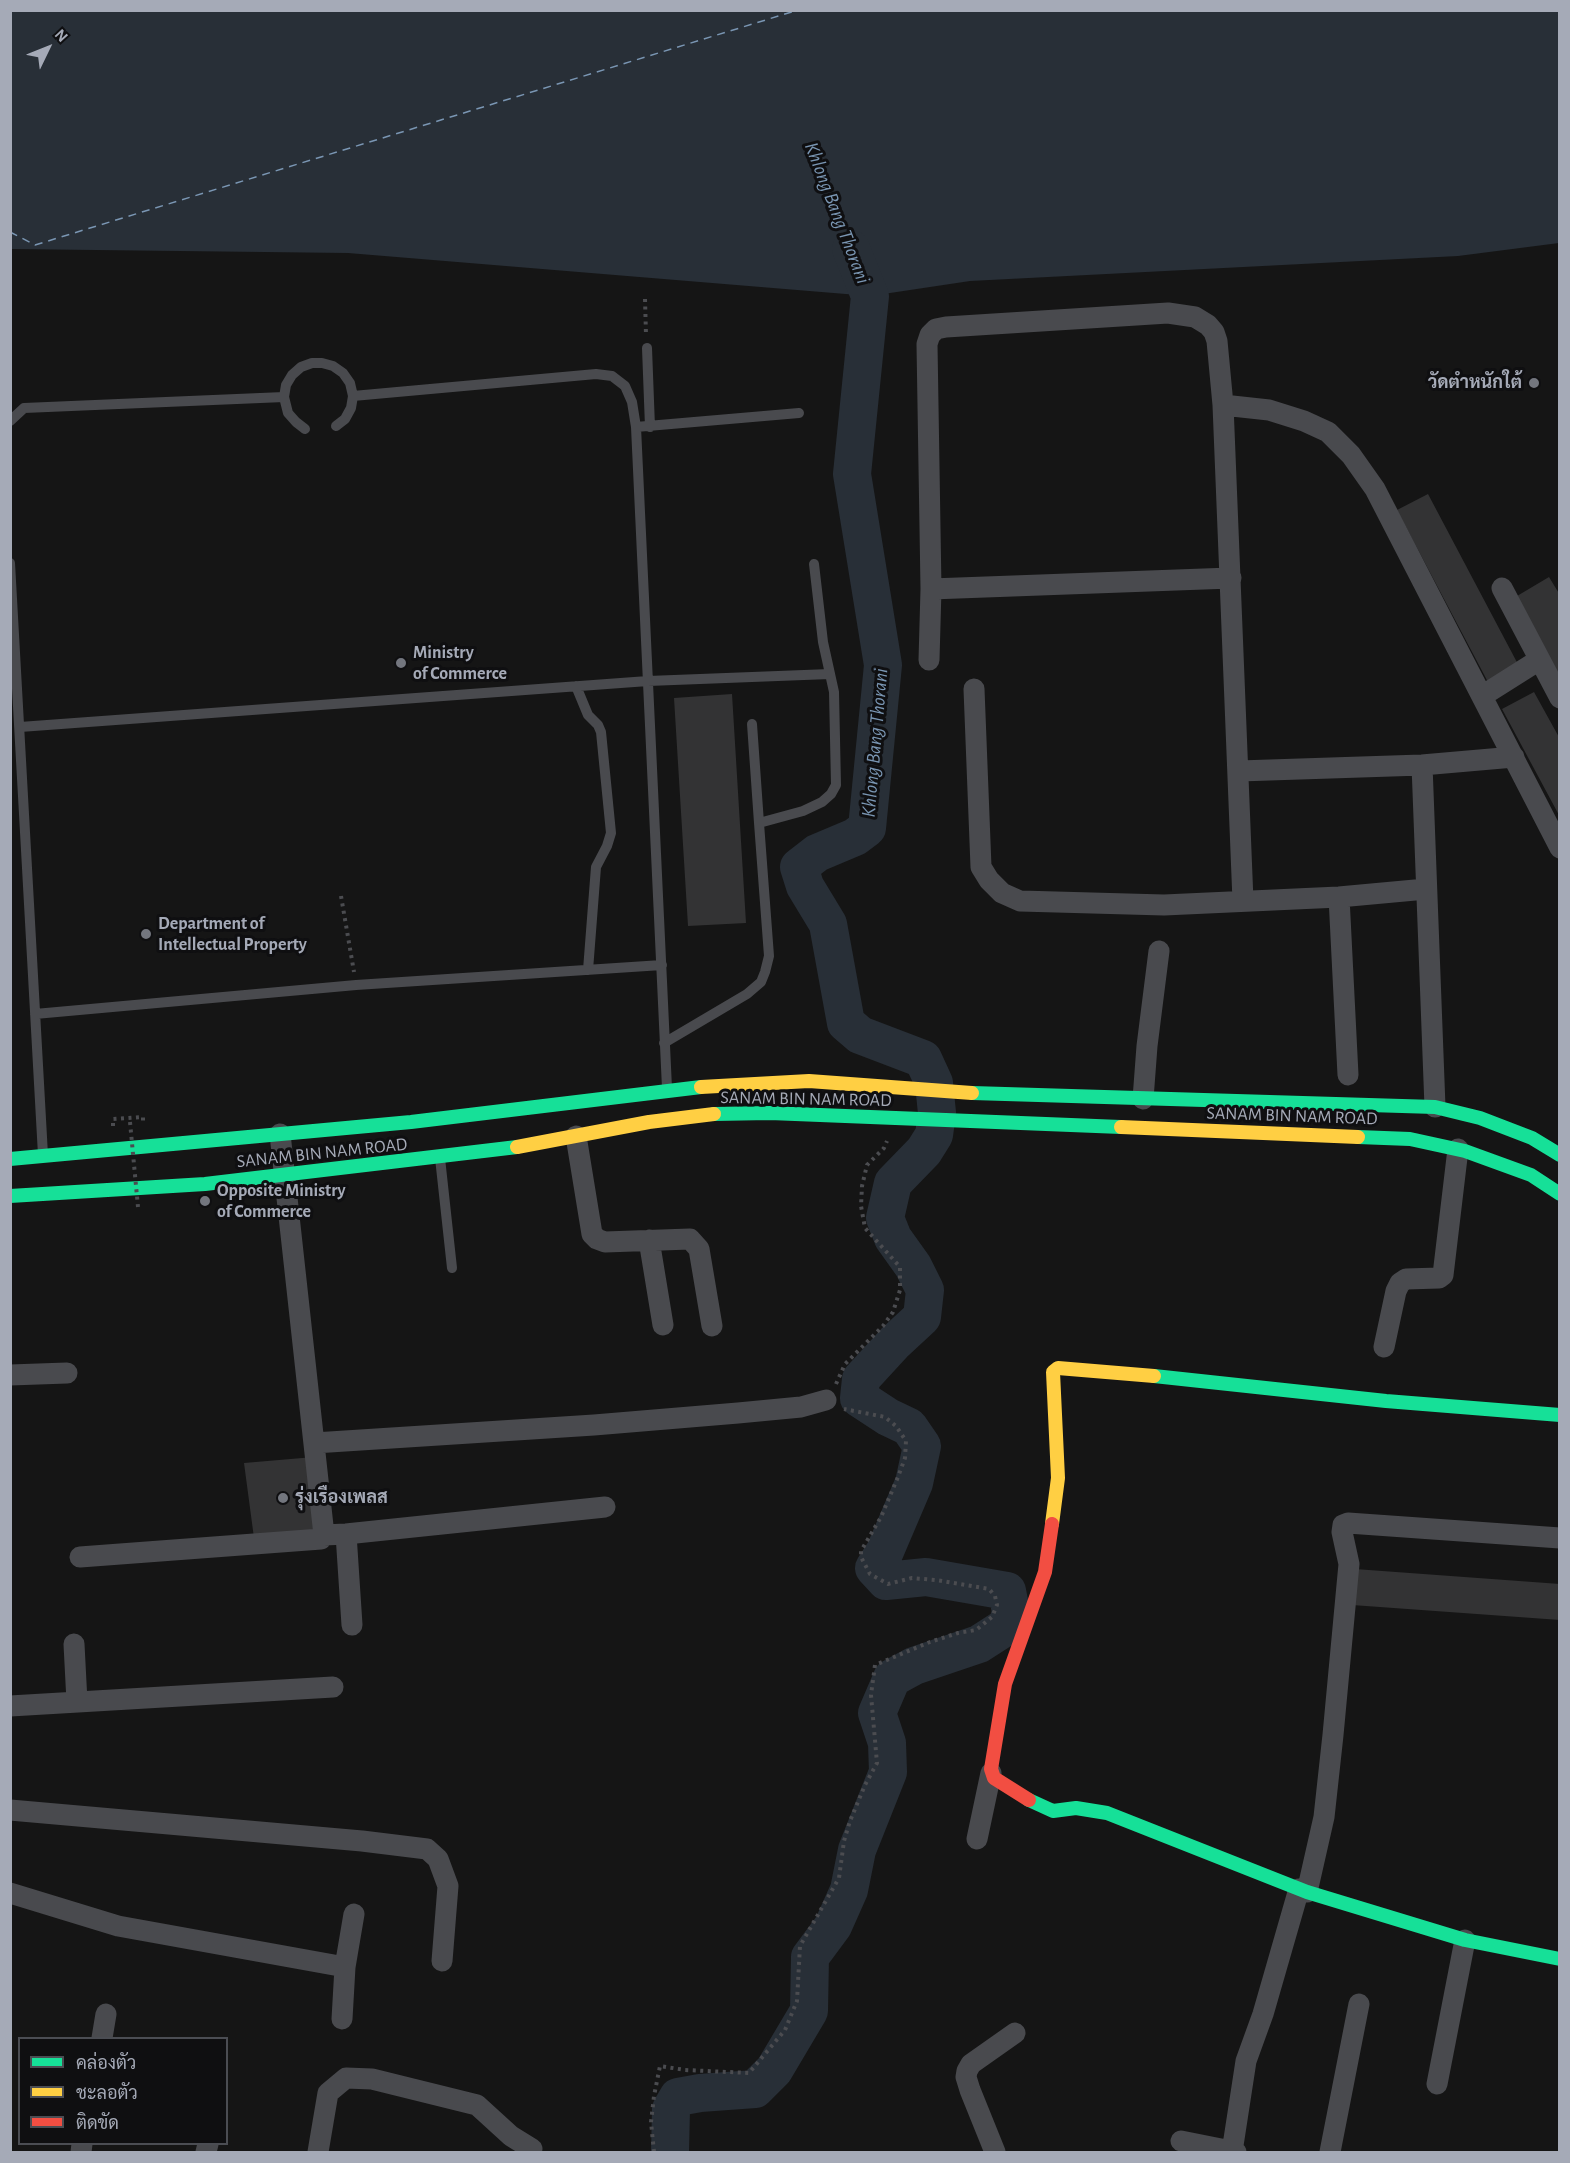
<!DOCTYPE html>
<meta charset="utf-8">
<style>
body{margin:0}
#map{position:relative;width:1570px;height:2163px;overflow:hidden;background:#151515;font-family:"Alegreya Sans",Sarabun,sans-serif}
canvas{display:block}
.frame{position:absolute;inset:0;border:12px solid #a5aab7;pointer-events:none}
.legend{position:absolute;left:18px;top:2037px;width:210px;height:108px;box-sizing:border-box;background:#0f0f11;border:2px solid #4b4d53;margin:0;padding:8px 10px;list-style:none;font-size:18px;color:#a5aab7}
.legend li{display:flex;align-items:center;gap:12px;height:30px}
.legend b{width:30px;border:2px solid #4b4d53}
.north{position:absolute;left:18px;top:18px;width:60px;height:60px;-webkit-text-stroke:4px #0f0f11;paint-order:stroke;rotate:47deg;font-size:16px;font-weight:700;line-height:24px;text-align:center;color:#a5aab7}
.north::after{content:'';display:block;margin:auto;width:21px;height:27px;background:#a5aab7;clip-path:polygon(50% 0,100% 100%,50% 72%,0 100%)}
</style>
<div id="map">
<canvas width="1570" height="2163"></canvas>
<div class="frame"></div>
<ul class="legend">
<li><b style="height:8px;background:#16e098"></b>คล่องตัว</li>
<li><b style="height:8px;background:#ffcf43"></b>ชะลอตัว</li>
<li><b style="height:8px;background:#f24e42"></b>ติดขัด</li>
</ul>
<div class="north">N</div>
</div>
<script>
const context = document.querySelector('canvas').getContext('2d');
context.lineJoin = 'round';
function paint(path, color) { context.fillStyle = color; context.fill(path, 'evenodd'); }
const shape = rows => new Path2D(rows.map(r => 'M' + r).join(''));
function stroke(path, color, width, dash) { context.strokeStyle = color; context.lineWidth = width; context.lineCap = dash ? 'butt' : 'round'; context.setLineDash(dash || []); context.stroke(path); }
function label(font, color, halo, rows, align = 'center') {
  context.font = font + ' "Alegreya Sans",Sarabun,sans-serif'; context.lineWidth = 6; context.setLineDash([]); context.textBaseline = 'middle'; context.strokeStyle = halo; context.fillStyle = color; for (const [text, x, y, turn = 0] of rows) {
    context.save(); context.translate(x, y); context.rotate((+turn || 0) * Math.PI / 180); context.textAlign = isNaN(turn) ? turn : align; if (halo) context.strokeText(text, 0, 0); context.fillText(text, 0, 0); context.restore();
  }
}
const water = shape([
 [11,10,1559,11,1559,243,1458,256,970,281,870,296,348,253,11,249]
]);
const river = shape([
 [670,2152,671,2109,678,2097,700,2093,755,2089,774,2070,809,2011,810,1957,833,1926,849,1890,857,1850,888,1772,887,1743,877,1713,892,1678,914,1666,979,1644,1007,1626,1011,1612,1007,1591,926,1577,886,1581,874,1568,885,1551,914,1483,922,1446,909,1427,888,1417,859,1398,861,1379,895,1342,922,1317,925,1290,913,1266,893,1238,885,1218,893,1183,924,1151,934,1135,937,1113,934,1083,923,1059,860,1035,846,1023,828,924,805,886,799,867,817,853,855,837,867,828,883,665,852,474,870,296,851,249]
]);
const ferry = shape([
 [10,232,35,245,798,10]
]);
const building = shape([
 [1428,494,1520,668,1489,684,1397,510],
 [1549,577,1560,595,1560,679,1512,599],
 [1534,692,1560,739,1560,817,1502,709],
 [732,694,746,923,688,926,674,698],
 [314,1457,322,1532,254,1538,244,1463],
 [1355,1569,1560,1584,1560,1620,1352,1605]
]);
const path = shape([
 [645,299,646,335],
 [341,896,354,972],
 [113,1126,113,1119,143,1117,143,1121],
 [836,1384,845,1364,883,1326,893,1312,900,1290,900,1267,865,1228,861,1206,862,1186,867,1165,884,1148,887,1141],
 [654,2152,651,2122,654,2096,660,2066,685,2070,749,2073,785,2030,797,2001,800,1946,839,1878,844,1841,850,1821,865,1785,877,1763,871,1695,875,1665,930,1642,958,1633,976,1630,992,1617,997,1605,995,1596,989,1589,936,1580,912,1578,888,1584,870,1574,861,1557,861,1551,881,1517,898,1477,905,1458,906,1441,896,1426,885,1417,844,1409]
]);
const lane = shape([
 [647,348,650,427],
 [353,396,596,374,612,376,625,386,632,402,636,427,667,1088],
 [10,421,24,408,284,397],
 [636,427,799,413],
 [305,429,296,422,288,413,284,397,286,385,292,375,301,367,312,363,322,363,333,366,343,373,350,383,353,396,351,408,345,419,336,426],
 [10,563,43,1155],
 [576,686,588,715,598,725,601,732,611,833,607,846,596,867,588,970],
 [752,724,759,823],
 [20,727,648,681,830,674],
 [35,1014,356,985,662,965],
 [664,1043,747,994,761,982,765,972,769,956,759,823,803,811,822,802,831,794,836,785,834,692,823,642,814,564],
 [440,1158,452,1268]
]);
const street = shape([
 [1223,405,1269,410,1304,421,1328,432,1351,455,1375,489,1560,848],
 [1502,588,1560,698],
 [931,589,1231,578],
 [929,660,931,589,927,344,930,335,936,329,946,327,1168,313,1195,317,1208,325,1214,332,1217,341,1223,405,1243,901],
 [974,689,981,867,989,880,1002,893,1020,901,1164,905,1339,897,1426,889],
 [1482,696,1539,660],
 [1422,765,1435,1107],
 [1239,771,1422,765,1514,757],
 [1339,897,1348,1075],
 [1143,1099,1147,1046,1159,951],
 [280,1134,324,1535],
 [576,1136,592,1234,597,1239,605,1242,690,1239,699,1249,712,1326],
 [649,1240,663,1325],
 [1384,1347,1396,1291,1400,1283,1406,1279,1439,1278,1443,1275,1458,1149],
 [10,1375,67,1373],
 [314,1443,594,1425,738,1413,801,1407,826,1400],
 [346,1534,352,1625],
 [80,1557,321,1539,324,1535,346,1534,605,1507],
 [74,1644,77,1702],
 [10,1706,333,1687],
 [10,1810,362,1841,427,1849,438,1859,448,1886,442,1961],
 [977,1839,991,1773],
 [1307,1892,1324,1817,1333,1735,1349,1564,1342,1532,1343,1525,1348,1523,1560,1538],
 [10,1893,118,1926,345,1967,354,1914],
 [342,2019,345,1967],
 [102,2038,106,2014],
 [1437,2084,1465,1940],
 [1181,2141,1236,2152],
 [81,2152,82,2144],
 [206,2152,208,2144],
 [318,2152,328,2093,346,2078,372,2079,477,2105,511,2136,532,2149],
 [995,2152,970,2090,966,2077,967,2071,971,2064,1015,2033],
 [1232,2152,1246,2061,1263,2014,1299,1889],
 [1330,2152,1359,2004]
]);
const fast = shape([
 [972,1093,1435,1107,1480,1118,1532,1138,1560,1155],
 [714,1114,770,1113,1121,1127],
 [1358,1137,1410,1139,1465,1151,1531,1175,1560,1194],
 [10,1159,411,1122,701,1087],
 [10,1196,205,1184,517,1147],
 [1154,1376,1386,1401,1560,1415],
 [1029,1800,1053,1811,1076,1808,1107,1813,1307,1892,1465,1940,1560,1959]
]);
const slow = shape([
 [701,1087,809,1081,972,1093],
 [1121,1127,1358,1137],
 [517,1147,649,1122,714,1114],
 [1052,1524,1058,1478,1053,1372,1058,1368,1154,1376]
]);
const jam = shape([
 [1029,1800,994,1778,991,1769,1005,1684,1045,1572,1052,1524]
]);
const pathBridge = shape([
 [130,1122,138,1207]
]);
const markers = [
 [1534,383,6,"#73767e"],
 [401,663,6,"#73767e"],
 [146,934,6,"#73767e"],
 [205,1201,6,"#73767e"],
 [283,1498,6,"#73767e"]
];
const poiNames = [
 ["วัดตำหนักใต้",1522,383,"right"],
 ["Ministry",413,653],
 ["of Commerce",413,674],
 ["Department of",158,924],
 ["Intellectual Property",158,945],
 ["Opposite Ministry",217,1191],
 ["of Commerce",217,1212],
 ["รุ่งเรืองเพลส",295,1498]
];
const streetNames = [
 ["SANAM BIN NAM ROAD",806,1099,1],
 ["SANAM BIN NAM ROAD",1292,1116,2],
 ["SANAM BIN NAM ROAD",322,1153,-6]
];
const waterNames = [
 ["Khlong Bang Thorani",837,213,69],
 ["Khlong Bang Thorani",875,743,-85]
];
paint(water, '#282f37');
stroke(river, '#282f37', 38);
stroke(ferry, '#7a96b3', 1.5, [8, 6]);
paint(building, '#333334');
stroke(path, '#4b4c50', 4, [3, 4.5]);
stroke(lane, '#494a4e', 10);
stroke(street, '#494a4e', 21);
stroke(fast, '#16e098', 14);
stroke(slow, '#ffcf43', 14);
stroke(jam, '#f24e42', 14);
stroke(pathBridge, '#4b4c50', 4, [3, 4.5]);
for (const [x, y, r, color] of markers) { const dot = new Path2D(); dot.arc(x, y, r, 0, 2 * Math.PI); context.fillStyle = color; context.fill(dot); stroke(dot, '#0f0f11', 2); }
label('bold 18px', '#a5aab7', '#0f0f11', poiNames, 'left');
label('18px', '#a5aab7', '#0f0f11', streetNames);
label('italic 20px', '#7a96b3', '#0f0f11', waterNames);
</script>
